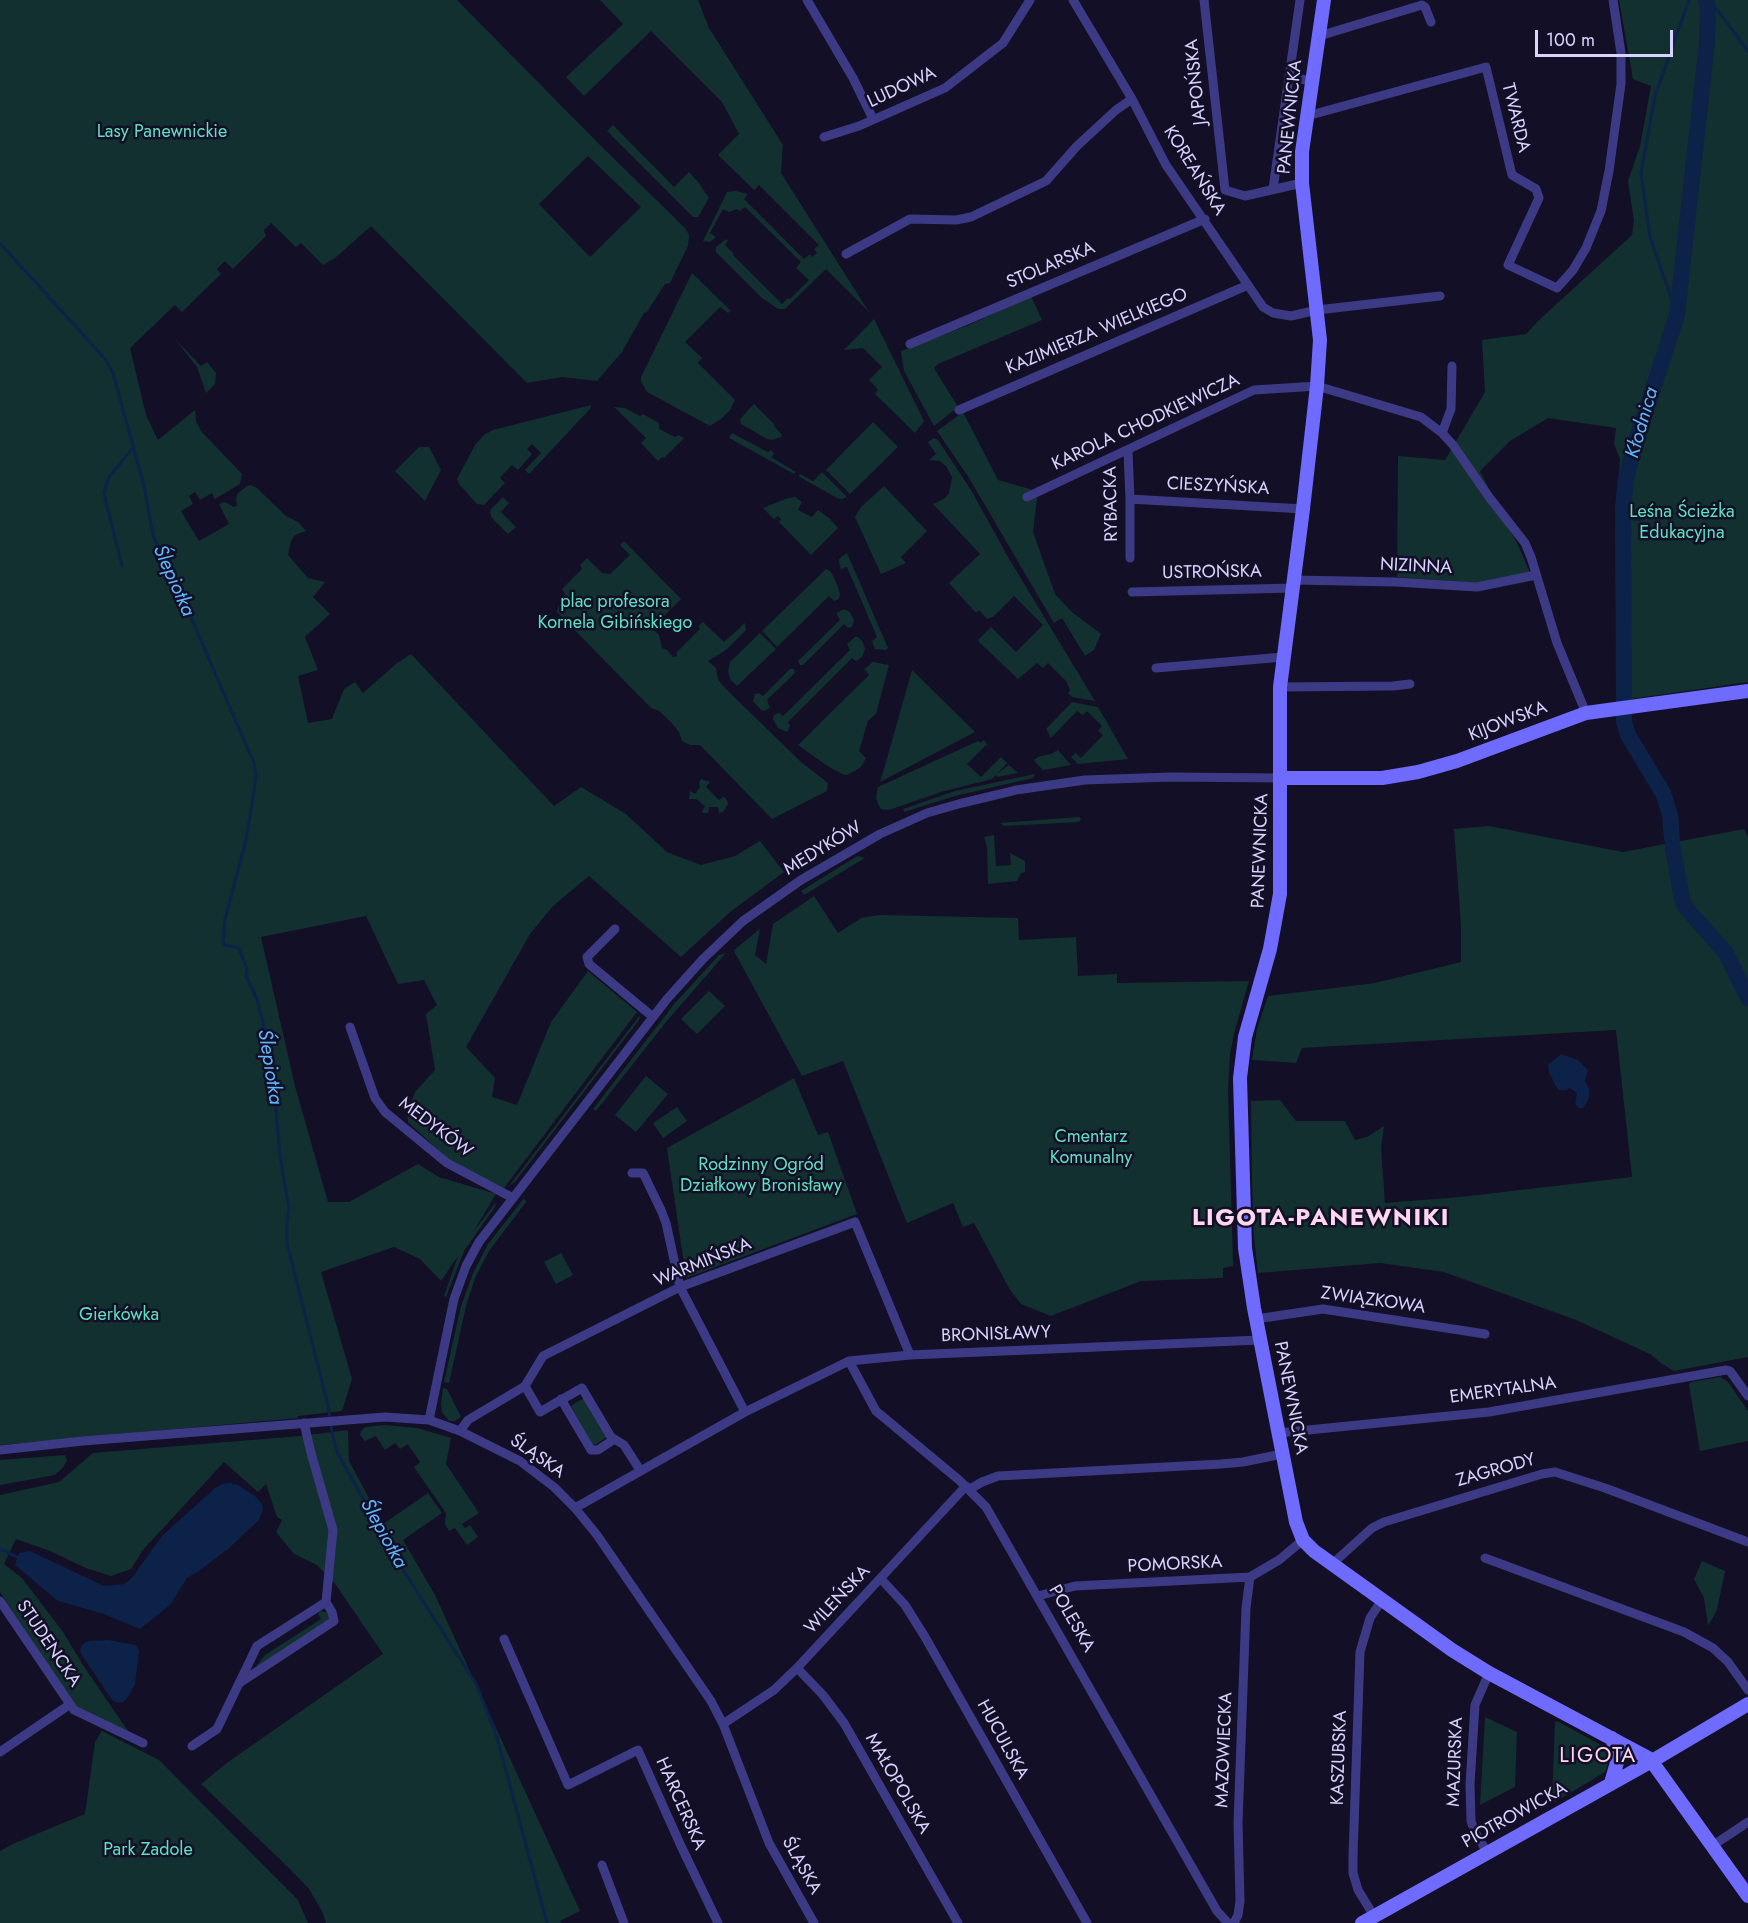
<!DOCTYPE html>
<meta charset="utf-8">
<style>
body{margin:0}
#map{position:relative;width:1748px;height:1923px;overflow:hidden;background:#130f26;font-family:Jost,sans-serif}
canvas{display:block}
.scale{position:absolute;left:1535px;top:30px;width:138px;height:27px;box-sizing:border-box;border:3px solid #d9d4ff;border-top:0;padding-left:8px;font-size:18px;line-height:21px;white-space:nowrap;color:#d9d4ff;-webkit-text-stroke:4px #130f26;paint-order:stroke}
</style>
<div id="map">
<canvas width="1748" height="1923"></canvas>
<div class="scale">100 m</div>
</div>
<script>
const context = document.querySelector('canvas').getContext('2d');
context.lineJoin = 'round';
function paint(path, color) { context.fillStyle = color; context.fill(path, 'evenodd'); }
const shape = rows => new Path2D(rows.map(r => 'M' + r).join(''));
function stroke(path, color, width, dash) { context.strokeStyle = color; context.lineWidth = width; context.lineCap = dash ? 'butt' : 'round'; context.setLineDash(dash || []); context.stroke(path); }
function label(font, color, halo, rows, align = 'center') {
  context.font = font + ' Jost,sans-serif'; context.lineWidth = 5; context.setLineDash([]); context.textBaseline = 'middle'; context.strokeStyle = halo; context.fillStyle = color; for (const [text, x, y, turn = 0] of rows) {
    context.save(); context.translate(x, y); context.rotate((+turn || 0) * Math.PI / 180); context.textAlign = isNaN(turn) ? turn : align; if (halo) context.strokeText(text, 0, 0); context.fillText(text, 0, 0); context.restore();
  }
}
const green = shape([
 [0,0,457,0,602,147,685,228,689,235,688,246,670,283,665,284,647,312,644,313,622,352,597,381,562,377,527,383,371,226,335,258,323,265,301,243,296,247,271,223,264,230,266,236,233,269,225,261,217,269,221,274,182,312,175,305,130,348,146,415,158,440,195,410,196,421,201,431,242,474,240,484,215,499,212,493,200,500,195,492,189,496,193,504,181,511,199,541,229,524,219,504,225,502,234,507,237,505,236,498,238,493,247,486,251,485,257,488,286,516,298,522,306,531,295,535,291,541,288,555,308,578,325,582,313,597,330,614,305,637,318,670,298,676,308,723,332,719,344,689,355,682,363,693,397,663,411,654,554,806,581,787,626,814,667,852,701,865,735,856,760,841,784,872,730,912,681,957,589,876,553,906,530,934,466,1047,495,1078,492,1097,517,1105,551,1022,588,971,637,1012,504,1188,447,1161,435,1147,408,1122,407,1113,415,1092,435,1070,426,1014,437,1005,424,980,398,984,366,916,261,937,295,1086,328,1202,349,1202,418,1164,439,1177,496,1194,473,1232,496,1202,495,1207,464,1251,446,1297,444,1296,458,1256,441,1281,420,1259,394,1247,321,1272,352,1379,342,1411,298,1416,298,1418,0,1445],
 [588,156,641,207,590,257,539,204],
 [600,0,698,0,709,28,783,145,781,173,869,312,826,269,785,309,778,309,762,298,716,252,716,247,726,239,728,241,725,245,734,254,733,255,782,304,788,298,790,299,809,280,796,268,801,262,745,207,740,211,737,209,729,212,723,209,710,233,716,237,710,242,703,241,727,192,736,191,748,194,744,199,804,259,810,254,812,257,817,253,814,249,819,245,759,185,754,190,718,155,739,134,722,102,651,31,584,96,566,77,623,24],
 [1619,0,1748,0,1748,682,1631,699,1617,698,1615,526,1620,459,1614,444,1616,428,1548,418,1510,441,1480,471,1519,547,1530,573,1478,583,1397,577,1398,456,1445,460,1485,392,1482,340,1526,334,1538,321,1632,235,1634,221,1628,181,1640,146,1651,86,1633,79],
 [613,125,674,187,689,172,698,182,709,198,698,217,693,217,607,131],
 [692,273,731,311,728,313,720,307,685,342,702,358,698,363,735,400,730,410,721,419,710,426,647,392,641,381,641,377],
 [1031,296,1042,320,938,364,934,368,958,407,934,426,904,371,901,351,969,325],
 [874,319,924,421,915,433,875,394,878,390,869,380,882,367,863,348,844,350],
 [175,339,201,366,207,362,216,373,215,384,206,393,197,367],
 [754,404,774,424,774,426,782,435,781,437,772,440,767,439,741,424,740,419],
 [591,405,590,409,529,474,525,470,541,453,532,444,527,449,532,454,518,470,512,465,500,478,505,483,484,505,477,504,459,484,457,479,475,445,484,435,493,430],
 [614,407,625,408,640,416,643,414,659,423,659,429,675,437,679,435,684,438,664,458,662,457,658,461,641,443,646,438],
 [963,412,998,480,1030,489,1037,498,1033,532,1055,594,1072,612,1101,634,1094,650,1085,656,1062,618,1054,623,969,478,937,431],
 [873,422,898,447,850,494,826,470],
 [732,433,768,452,771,450,774,454,771,457,796,472,794,474,729,438],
 [934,438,938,440,971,490,1008,557,1095,701,1072,697,1068,693,1070,690,1066,681,1048,663,1043,668,1037,663,1018,679,979,642,978,640,991,627,1016,652,1043,625,1014,596,993,617,987,619,979,610,976,613,949,583,980,554,933,504,944,499,949,493,952,477,946,466,940,461,929,460,936,454,928,442],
 [419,447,429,447,441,470,425,501,395,471],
 [822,472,847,497,842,499,837,498,798,476,800,474,813,481],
 [884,486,927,531,901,557,906,563,881,574,855,517,861,507],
 [503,497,509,503,501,512,516,527,508,534,492,518,490,513,491,509],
 [795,497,802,502,798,510,812,517,818,510,829,518,838,528,811,555,779,522,781,519,778,516,774,519,763,508,788,498],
 [624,541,681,599,652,628,659,635,662,648,667,650,673,657,677,656,677,652,700,629,698,626,703,622,724,642,745,623,746,630,726,650,708,661,716,668,718,679,723,686,801,762,828,783,827,791,772,819,700,745,690,745,682,741,679,732,671,722,659,711,651,708,557,612,560,600,565,594,562,589,582,569,580,565,587,558,602,573,610,574,630,555,620,545],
 [847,553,888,648,886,650,875,649,872,641,877,637,847,567,841,569,840,567,839,559],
 [826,569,831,572,836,582,840,594,839,599,834,601,829,596,777,647,762,631],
 [844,609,850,612,854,620,852,627,848,628,844,624,803,665,800,665,798,661,840,620,837,615,837,613],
 [760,633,776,649,737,686,730,679,728,671,730,662],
 [855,637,858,637,863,642,865,649,862,657,856,661,852,658,788,722,790,726,787,732,778,728,773,719,774,715,779,713,783,716,850,650,847,644],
 [873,662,889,665,876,714,868,721,859,751,866,758,861,767,856,770,847,775,842,774,826,765,798,745,869,675,864,669],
 [790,669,794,669,795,673,767,700,770,708,764,711,761,710,753,701,755,694,759,693,763,696],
 [912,670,975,732,880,782,884,769],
 [1072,702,1098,707,1128,759,1078,764,1071,757,1076,753,1081,758,1103,735,1098,731,1102,726,1087,711,1083,715,1077,711,1051,738,1046,729],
 [984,740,989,747,986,745,967,764,981,777,1001,757,1007,763,997,774,1009,765,1018,773,997,777,996,775,992,779,941,792,889,810,881,809,878,804,876,797,878,787,978,741,980,743],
 [1058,750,1071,765,1043,770,1035,762,1034,760,1038,757,1051,754],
 [1035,774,1033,778,955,796,904,812,903,809,955,791],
 [701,779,710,782,706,787,719,800,723,797,726,798,728,804,723,812,719,813,718,807,709,807,708,813,703,813,702,812,705,806,696,799,689,799,690,791,695,794,700,787,699,783],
 [1079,817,1081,819,1079,822,1004,826,1000,823],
 [1489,826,1623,852,1744,829,1748,837,1748,1357,1674,1371,1661,1363,1650,1354,1576,1320,1444,1272,1380,1263,1258,1273,1254,1237,1252,1184,1251,1101,1280,1100,1296,1121,1345,1121,1355,1140,1367,1137,1384,1126,1381,1148,1385,1203,1460,1197,1632,1177,1616,1030,1302,1048,1296,1063,1252,1060,1257,1029,1268,996,1375,983,1461,962,1461,926,1454,829],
 [994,835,996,866,1011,865,1010,853,1025,861,1025,872,1021,873,1017,881,988,884,987,847,984,837],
 [857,856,865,858,804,895,801,891],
 [814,896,838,933,861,918,880,915,1018,918,1019,940,1076,937,1078,976,1117,974,1117,983,1249,981,1235,1030,1230,1054,1228,1089,1233,1262,1233,1266,1223,1268,1223,1278,1141,1281,1051,1316,1021,1304,1010,1290,974,1223,963,1227,953,1203,907,1223,843,1061,802,1076,735,953,734,950,760,929,755,955,766,964,773,924],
 [726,953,666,1022,596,1111,593,1109,675,1003,719,955],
 [709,991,725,1006,697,1034,681,1019],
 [640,1015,639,1020,515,1182,509,1186],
 [646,1076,668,1094,636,1132,615,1115],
 [794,1078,818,1135,828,1132,857,1214,686,1278,667,1148],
 [677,1107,687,1121,663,1138,653,1123],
 [524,1198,526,1202,489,1251,475,1278,466,1306,449,1383,444,1382,461,1306,473,1273,488,1244],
 [561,1253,573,1275,556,1284,544,1262],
 [1720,1377,1728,1382,1748,1411,1748,1441,1700,1451,1689,1384,1691,1382],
 [443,1388,447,1389,461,1417,455,1421,449,1421,442,1412,441,1403],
 [584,1398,607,1437,595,1445,592,1444,571,1407,572,1405],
 [384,1425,417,1428,451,1438,446,1464,479,1513,462,1524,465,1528,470,1525,478,1537,467,1545,455,1528,449,1531,445,1524,446,1513,414,1467,420,1462,408,1444,400,1449,395,1443,385,1450,376,1436,365,1441,360,1435,361,1431,365,1427],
 [348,1430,349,1461,383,1524,428,1493,442,1513,403,1540,435,1595,580,1911,560,1921,561,1923,326,1923,322,1911,309,1889,291,1870,201,1784,228,1762,383,1654,336,1585,317,1565,294,1554,276,1532,282,1520,277,1517,266,1484,258,1492,224,1462,143,1550,131,1569,111,1576,86,1568,50,1551,16,1539,4,1564,22,1578,63,1632,83,1665,130,1734,76,1708,0,1592,0,1495,59,1482,93,1453,300,1436],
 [65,1455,67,1461,64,1466,55,1475,0,1485,0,1460],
 [1702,1561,1725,1571,1717,1610,1708,1626,1704,1598,1694,1579],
 [320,1611,327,1612,330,1618,329,1622,259,1668,257,1665,265,1655,321,1619,318,1614],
 [1485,1717,1517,1732,1515,1787,1480,1805],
 [1557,1721,1601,1745,1610,1758,1605,1772,1555,1802,1552,1801,1555,1722],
 [102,1731,159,1760,298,1900,308,1923,0,1923,0,1851,15,1843,85,1814,95,1742]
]);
const water = shape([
 [1561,1054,1578,1060,1588,1070,1585,1081,1589,1089,1589,1098,1583,1108,1578,1108,1575,1104,1577,1093,1570,1088,1566,1090,1559,1090,1555,1085,1549,1072,1548,1065],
 [230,1483,238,1485,255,1496,262,1504,263,1510,259,1520,228,1549,200,1570,187,1578,170,1605,140,1629,101,1613,58,1601,15,1565,19,1553,30,1551,104,1586,124,1584,131,1579,162,1536,215,1488,222,1484],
 [108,1640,136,1645,139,1651,135,1684,128,1697,123,1702,118,1703,112,1700,80,1652,82,1645,88,1641]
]);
const stream = shape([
 [1710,0,1748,51],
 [0,243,105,359,113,373,144,486,153,535,179,590,254,763,256,775,252,805,245,844,225,919,223,942,225,945,239,948,247,969,246,976,257,999,263,1023,275,1099,280,1156,289,1208,287,1222,287,1243,328,1405,332,1433,337,1452,400,1565,476,1684,496,1734,547,1923],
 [1677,315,1650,237,1641,173,1655,96,1689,0],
 [1623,518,1642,520],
 [1622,528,1630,529],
 [122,566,104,493,109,477,133,448],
 [0,1549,17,1557]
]);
const river = shape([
 [1672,839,1670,815,1663,793,1628,735,1624,722,1623,506,1626,479,1635,444,1677,315,1707,42,1708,10,1706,0],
 [1673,848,1682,899,1686,908,1726,953,1748,998]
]);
const street = shape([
 [807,0,853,78,873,119],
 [1073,0,1132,99,1166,165,1263,307,1273,313,1291,316,1317,310,1440,296],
 [1204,0,1225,190,1245,196,1302,183],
 [1319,36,1422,5,1425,7,1431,22],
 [1289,77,1313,81],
 [1307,116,1486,67,1512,175,1536,189,1539,198,1508,265,1557,288,1573,270,1586,248,1601,211,1609,171,1621,84,1621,53,1613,0],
 [824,137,859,126,945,88,1003,43,1030,0],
 [1273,189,1300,0],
 [846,254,910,219,956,220,971,217,1046,181,1077,146,1116,110,1132,99],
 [910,344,1205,219],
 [959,410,1248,285],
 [1442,433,1451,409,1452,366],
 [1128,451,1130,499,1130,558],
 [1027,497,1254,390,1317,386,1421,417,1442,433,1453,445,1489,497,1525,543,1531,557,1557,643,1586,713],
 [1130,499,1303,509],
 [1294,580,1396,582,1477,587,1536,575],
 [1132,592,1293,588],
 [1156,668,1283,657],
 [1280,687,1393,686,1410,684],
 [615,929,587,957,589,964,653,1017],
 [350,1027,375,1098,385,1112,447,1163,513,1198],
 [632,1173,643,1173,661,1210,666,1223,680,1287,745,1412],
 [1256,1319,1323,1309,1485,1334],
 [849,1361,876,1411,959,1480,986,1507,1217,1911,1228,1923],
 [525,1386,540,1412,582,1388,611,1437,624,1445,640,1470],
 [561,1399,591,1450,598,1450,613,1440],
 [429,1420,454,1299,466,1266,479,1242,667,999,703,959,743,921,801,880,880,834,927,813,962,803,1016,790,1085,780,1171,777,1281,778],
 [460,1431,468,1420,525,1386,543,1356,680,1287,855,1222,910,1355],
 [1278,1433,1489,1412,1726,1370,1730,1371,1748,1396],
 [0,1450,83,1441,385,1417,429,1420,460,1431,520,1461,554,1487,575,1508,597,1535,711,1701,723,1724,769,1843,814,1923],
 [970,1489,982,1482,998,1476,1221,1464,1243,1462,1282,1454],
 [575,1508,745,1412,849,1361,910,1355,1260,1340],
 [1485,1558,1684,1632,1713,1648,1728,1662,1748,1690],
 [1331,1565,1372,1528,1384,1522,1542,1474,1555,1472,1605,1488,1748,1542],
 [881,1579,905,1605,925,1637,1087,1923],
 [1038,1596,1075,1586,1250,1577,1279,1560,1303,1540],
 [0,1601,74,1710,143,1743],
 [504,1639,568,1785,638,1750,681,1846,718,1923],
 [797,1668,823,1695,844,1723,958,1923],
 [241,1682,334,1621,332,1612,326,1602],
 [723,1724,774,1690,797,1668,966,1486],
 [192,1746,217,1729,257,1646,326,1602,333,1530,311,1453,304,1423],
 [0,1752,69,1705],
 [1712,1846,1748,1822],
 [1487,1852,1475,1832,1471,1821,1470,1784,1475,1705,1489,1673],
 [602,1865,624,1923],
 [1374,1916,1358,1890,1353,1873,1353,1856,1360,1652,1370,1618,1382,1600],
 [1234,1923,1238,1915,1240,1901,1238,1823,1246,1608,1250,1577]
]);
const secondary = shape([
 [1324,0,1302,152,1302,183,1320,340,1317,386,1303,509,1280,687,1280,894,1270,949,1245,1037,1240,1078,1245,1248,1254,1308,1296,1522,1303,1540,1314,1551,1452,1650,1489,1673,1650,1759,1748,1896],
 [1281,778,1382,778,1418,772,1457,761,1586,713,1748,691],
 [1611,1783,1618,1759,1612,1738],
 [1362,1923,1652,1761,1748,1704]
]);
const streetNames = [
 ["JAPOŃSKA",1197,82,-96],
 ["LUDOWA",902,88,-25],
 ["PANEWNICKA",1291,117,-84],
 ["TWARDA",1515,118,76],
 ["KOREAŃSKA",1194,171,58],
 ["STOLARSKA",1051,266,-23],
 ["KAZIMIERZA WIELKIEGO",1097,332,-23],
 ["KAROLA CHODKIEWICZA",1146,423,-25],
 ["CIESZYŃSKA",1218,487,3],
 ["RYBACKA",1112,504,-91],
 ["NIZINNA",1416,567,3],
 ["USTROŃSKA",1212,573,-1],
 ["KIJOWSKA",1508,722,-21],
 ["MEDYKÓW",823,849,-31],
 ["PANEWNICKA",1261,851,-88],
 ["MEDYKÓW",435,1128,37],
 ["WARMIŃSKA",703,1263,-22],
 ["ZWIĄZKOWA",1373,1301,8],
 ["BRONISŁAWY",996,1335,-2],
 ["EMERYTALNA",1503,1391,-8],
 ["PANEWNICKA",1290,1398,79],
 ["ŚLĄSKA",537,1457,35],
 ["ZAGRODY",1496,1471,-16],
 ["POMORSKA",1175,1565,-3],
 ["WILEŃSKA",838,1600,-47],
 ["POLESKA",1071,1619,60],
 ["STUDENCKA",48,1644,56],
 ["HUCULSKA",1002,1740,61],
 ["MAZOWIECKA",1225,1750,-88],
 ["KASZUBSKA",1340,1758,-88],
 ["MAZURSKA",1456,1762,-88],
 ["MAŁOPOLSKA",897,1784,60],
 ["HARCERSKA",680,1804,66],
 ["PIOTROWICKA",1515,1816,-29],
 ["ŚLĄSKA",801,1866,61]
];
const parkNames = [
 ["Lasy Panewnickie",162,133],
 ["Leśna Ścieżka",1682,513],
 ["Edukacyjna",1682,534],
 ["plac profesora",615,603],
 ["Kornela Gibińskiego",615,624],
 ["Cmentarz",1091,1138],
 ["Komunalny",1091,1159],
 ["Rodzinny Ogród",761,1166],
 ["Działkowy Bronisławy",761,1187],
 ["Gierkówka",119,1316],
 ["Park Zadole",148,1851]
];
const waterNames = [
 ["Kłodnica",1643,423,-74],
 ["Ślepiotka",173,581,66],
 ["Ślepiotka",269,1067,81],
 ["Ślepiotka",383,1534,61]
];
const quarterNames = [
 ["LIGOTA",1598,1757]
];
const districtNames = [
 ["LIGOTA-PANEWNIKI",1321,1219]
];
paint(green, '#12302f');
paint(water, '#0c2248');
stroke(stream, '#0c2248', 3);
stroke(river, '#0c2248', 16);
stroke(street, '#3d3a85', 9);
stroke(secondary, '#6f6bff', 14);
label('18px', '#d9d4ff', '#130f26', streetNames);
label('18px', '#5fe0c0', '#130f26', parkNames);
label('italic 20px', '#62b6ff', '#130f26', waterNames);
context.letterSpacing = '1.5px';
label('21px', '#ffd6f0', '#130f26', quarterNames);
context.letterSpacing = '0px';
context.letterSpacing = '1.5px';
label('bold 24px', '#ffd6f0', '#130f26', districtNames);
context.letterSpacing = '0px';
</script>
